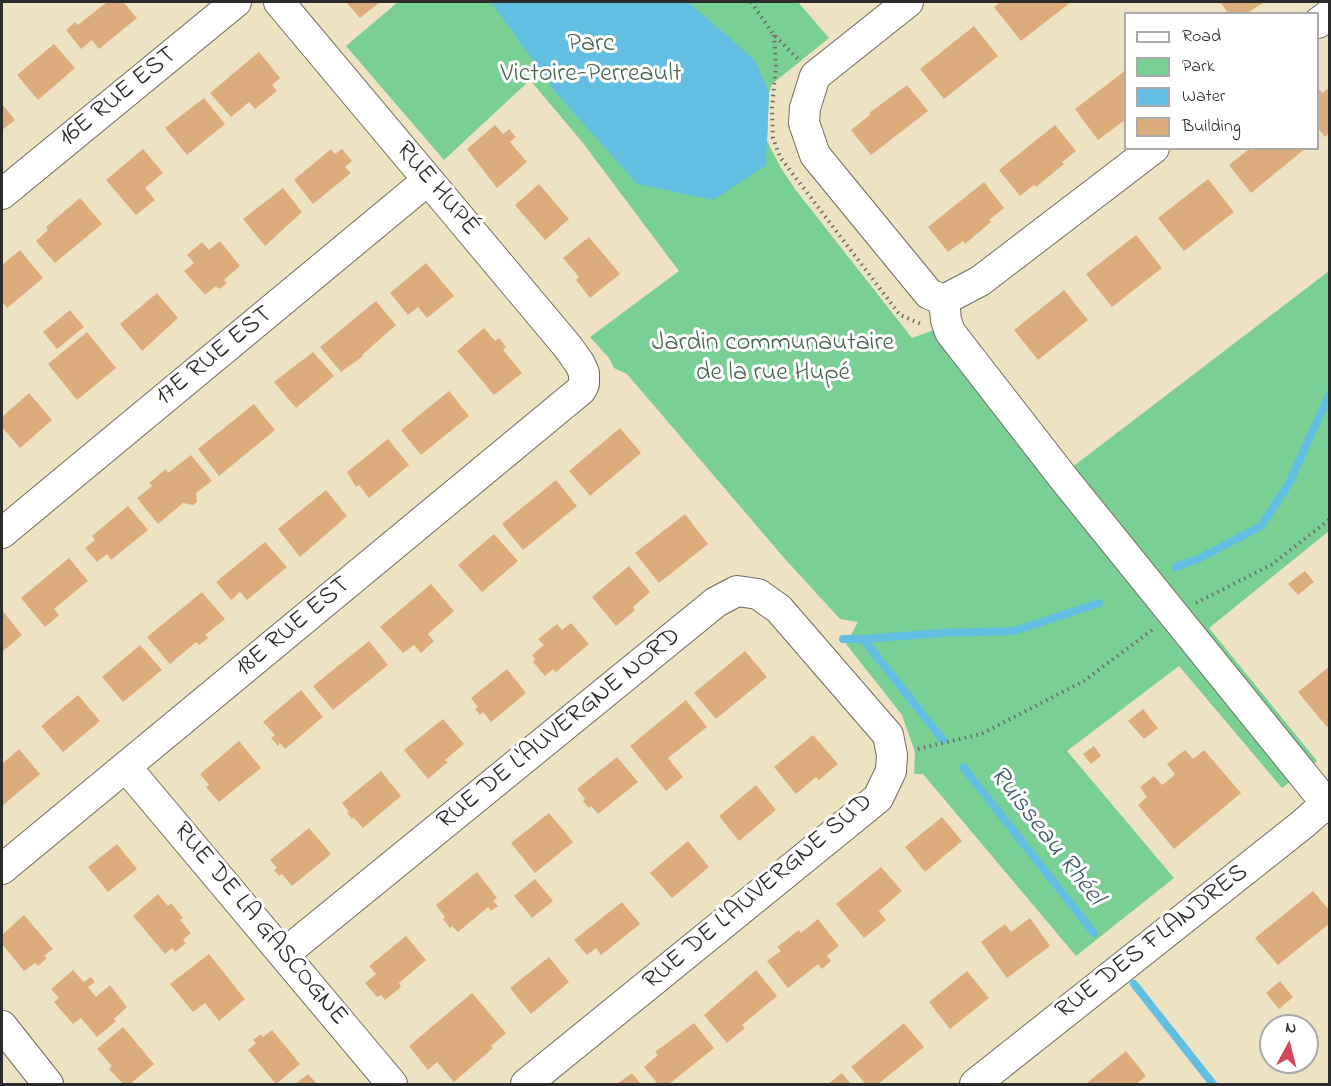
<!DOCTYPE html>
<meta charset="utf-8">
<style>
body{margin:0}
#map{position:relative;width:1331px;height:1086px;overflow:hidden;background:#ede3c3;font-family:"Indie Flower",sans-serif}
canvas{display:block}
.frame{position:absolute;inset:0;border:3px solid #2b2b2b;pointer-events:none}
.legend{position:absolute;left:1124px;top:12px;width:195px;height:138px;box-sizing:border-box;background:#fff;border:2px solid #aaa;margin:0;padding:8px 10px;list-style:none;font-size:18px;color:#2b2b2b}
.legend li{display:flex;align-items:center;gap:12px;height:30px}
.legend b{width:30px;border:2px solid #aaa}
.north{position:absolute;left:1259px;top:1014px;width:60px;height:60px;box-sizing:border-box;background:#fff;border:2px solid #aaa;border-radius:50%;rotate:7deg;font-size:16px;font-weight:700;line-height:24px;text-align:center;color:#2b2b2b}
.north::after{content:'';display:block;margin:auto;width:21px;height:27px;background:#d1495b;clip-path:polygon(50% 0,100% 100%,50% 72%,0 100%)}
</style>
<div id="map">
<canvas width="1331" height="1086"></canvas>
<div class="frame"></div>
<ul class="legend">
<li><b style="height:8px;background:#fff"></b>Road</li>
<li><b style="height:16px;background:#79cf94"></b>Park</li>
<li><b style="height:16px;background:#63bfe1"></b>Water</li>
<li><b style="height:16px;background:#dcac7c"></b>Building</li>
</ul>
<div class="north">N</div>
</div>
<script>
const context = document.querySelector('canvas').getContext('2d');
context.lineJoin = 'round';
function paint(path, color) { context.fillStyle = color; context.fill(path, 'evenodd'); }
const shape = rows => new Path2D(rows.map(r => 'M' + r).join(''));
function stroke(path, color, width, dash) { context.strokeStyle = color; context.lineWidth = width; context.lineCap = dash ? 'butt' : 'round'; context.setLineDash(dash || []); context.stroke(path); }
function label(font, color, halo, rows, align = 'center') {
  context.font = font + ' "Indie Flower",sans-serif'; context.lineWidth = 6; context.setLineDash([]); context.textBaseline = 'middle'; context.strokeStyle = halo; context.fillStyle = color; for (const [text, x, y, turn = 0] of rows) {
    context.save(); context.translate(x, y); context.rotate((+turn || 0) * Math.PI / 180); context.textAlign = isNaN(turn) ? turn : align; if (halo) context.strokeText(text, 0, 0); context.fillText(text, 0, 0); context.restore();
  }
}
const green = shape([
 [398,2,798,2,829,38,772,84,769,93,767,141,781,168,795,189,912,338,960,321,1071,468,1329,271,1329,531,1209,628,1317,761,1282,788,1179,666,1067,751,1174,878,1076,956,923,774,914,774,915,752,902,715,846,644,858,622,840,619,785,559,627,374,614,368,609,358,590,337,679,271,583,143,530,80,444,160,346,46]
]);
const water = shape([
 [491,2,688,2,755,60,769,93,766,165,713,200,637,184,557,94]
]);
const stream = shape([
 [1175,567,1198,559,1261,526,1289,483,1330,393],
 [843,639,863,639,943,740],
 [863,639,941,633,1014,631,1099,603],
 [963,767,1094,933],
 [1134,984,1213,1084]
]);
const building = shape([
 [107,2,123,2,137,18,99,49,92,40,81,49,66,30,75,22,78,25],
 [346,2,380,2,360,18],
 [1001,2,1071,2,1021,41,994,7],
 [1220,2,1264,2,1246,14,1229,14],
 [974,26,998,56,944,99,920,69],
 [54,44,75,68,38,100,17,75],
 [259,52,280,78,272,85,277,91,255,109,249,102,231,117,210,93],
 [1126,70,1126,119,1098,140,1075,109],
 [907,85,928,111,871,155,851,130,871,114,869,113],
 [1330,87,1330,133,1325,137,1318,128,1318,91,1320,90,1322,93],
 [204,98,225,124,187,155,165,128],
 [2,104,15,120,2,130],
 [495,125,503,134,509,129,516,137,510,142,527,162,497,188,467,149],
 [1055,125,1076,151,1062,162,1064,164,1036,187,1034,185,1020,196,999,170],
 [1255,148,1306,148,1251,193,1229,165,1249,149,1251,151],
 [143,149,163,173,145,188,155,200,136,215,106,180],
 [331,149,335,154,342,149,352,161,345,167,351,173,313,204,294,180],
 [1208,179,1234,212,1184,251,1158,218],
 [984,182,1004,208,989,220,991,222,965,244,963,241,948,252,928,227],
 [539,184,569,219,545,240,515,205],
 [283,188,302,212,265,246,243,219],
 [80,198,102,224,55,263,36,241,48,230,46,227],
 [1136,235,1162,268,1112,307,1086,274],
 [589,237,620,274,590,298,576,280,579,277,563,258],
 [220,241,240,266,224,280,227,283,219,289,216,286,205,295,184,271,194,263,187,255,202,242,209,250],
 [20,250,43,278,7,308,2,302,2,265],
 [426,263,454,296,427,318,418,307,408,315,390,293],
 [1064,290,1088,320,1038,360,1014,330],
 [157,293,178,318,142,351,120,324],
 [376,301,396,325,362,355,363,356,341,372,320,347],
 [70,310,84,327,57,349,43,332],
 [484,328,495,341,499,338,506,347,503,350,522,373,494,395,457,351],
 [87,332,116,368,77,400,48,364],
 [313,352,334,376,296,408,274,382],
 [449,391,469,416,421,455,401,430],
 [29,393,52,420,20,448,2,427,2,417],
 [254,404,275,430,219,476,198,449],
 [620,428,641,453,590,496,569,471],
 [388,439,409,465,369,498,359,485,356,487,347,472],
 [191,455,212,481,196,493,197,502,193,505,183,503,158,524,137,498,152,486,149,483,166,469,168,473],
 [556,480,577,506,523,550,502,524],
 [326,490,347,516,300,557,278,529],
 [128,506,148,530,111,560,107,554,97,562,85,548,95,540,92,536],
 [685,514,708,544,659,583,635,553],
 [494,534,518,561,482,592,458,565],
 [265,542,287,567,247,600,240,592,231,600,216,582],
 [69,558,88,581,54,609,59,615,45,627,21,598],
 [629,566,650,592,633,607,635,610,616,626,592,597],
 [1305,571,1314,582,1298,595,1288,584],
 [431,584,454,611,428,634,434,641,421,653,414,645,403,653,380,627],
 [202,592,225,619,205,635,208,638,199,645,196,642,170,664,147,637],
 [2,610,22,635,2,652],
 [571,623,589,644,556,672,553,669,545,676,533,662,535,660,532,655,544,645,538,639,557,624,562,630],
 [369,641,388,665,333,710,313,686],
 [140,645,162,670,123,702,102,677],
 [745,651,767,677,716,719,694,693],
 [1330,666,1330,725,1327,727,1298,692],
 [507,669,526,693,491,722,483,712,480,715,475,709,478,707,471,698],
 [301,690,323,717,285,749,280,743,278,746,271,738,275,735,263,722],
 [78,695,100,721,63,752,41,726],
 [686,700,707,727,668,758,683,777,666,791,630,746],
 [1143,709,1158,728,1144,739,1128,721],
 [443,719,464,744,445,760,448,762,428,779,404,750],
 [813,735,838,764,819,780,816,777,796,794,774,767],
 [239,741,261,768,219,802,206,787,209,785,200,774],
 [1094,746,1101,756,1091,764,1083,754],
 [19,749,40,774,2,806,2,764],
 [1185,750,1193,759,1204,750,1241,793,1174,849,1138,805,1147,797,1140,787,1154,776,1162,785,1171,778,1175,774,1167,764],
 [617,757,638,782,598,814,591,806,589,808,583,801,585,799,577,789],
 [381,771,401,796,363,828,354,818,352,819,347,813,349,812,342,803],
 [756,785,776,810,739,841,719,816],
 [549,813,573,842,535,873,511,843],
 [942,817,962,841,925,872,905,847],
 [309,828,331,854,292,886,282,874,279,876,274,870,277,868,270,860],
 [688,841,709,867,672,898,650,873],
 [117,844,137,869,108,892,88,867],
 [881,867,902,891,879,911,886,920,864,938,836,904],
 [477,872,497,898,493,901,498,906,491,911,488,907,458,932,452,926,450,928,443,919,445,917,436,905],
 [535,879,553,901,532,918,514,896],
 [1313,891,1330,911,1330,923,1278,965,1255,938],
 [158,894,168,906,171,903,183,918,180,920,191,933,183,940,186,943,175,952,172,948,165,954,133,916],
 [622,902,640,924,601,955,596,948,587,955,574,940],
 [24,915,53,949,44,956,47,958,38,966,35,963,24,971,2,944,2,935],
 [1030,918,1050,946,1007,978,981,942,1005,924,1011,932],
 [818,919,839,946,827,956,831,961,822,969,818,964,788,988,767,961,781,951,777,947,799,930,801,933],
 [406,936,426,960,399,983,401,987,385,1000,381,995,377,997,365,983,376,974,369,966],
 [209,954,245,999,219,1021,205,1003,193,1012,170,984],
 [549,957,569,982,531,1014,510,988],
 [73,970,84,982,91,977,95,982,88,987,96,997,110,985,127,1007,114,1019,116,1021,97,1037,81,1018,73,1024,54,1002,59,998,51,989],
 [756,970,777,996,742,1025,745,1028,727,1043,704,1015],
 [967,971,989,998,950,1029,929,1002],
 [1280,981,1293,997,1279,1009,1266,993],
 [472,993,506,1033,491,1046,493,1048,454,1082,437,1062,428,1070,409,1046],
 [694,1023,714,1048,669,1084,658,1084,644,1067,658,1055,655,1052],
 [904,1023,924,1047,878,1084,866,1084,851,1067],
 [123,1027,154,1064,130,1084,123,1084,109,1069,112,1066,97,1049],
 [272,1030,300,1064,276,1084,248,1050,256,1043,253,1040,261,1034,263,1037],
 [1126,1051,1146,1076,1136,1084,1088,1084,1087,1083],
 [632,1073,641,1084,617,1084],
 [842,1073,851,1084,828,1084],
 [308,1074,317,1084,295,1084]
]);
const path = shape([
 [751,2,774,35,798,59],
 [774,35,776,65,772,108,773,138,780,157,900,315,921,324],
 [1196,603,1271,565,1330,519],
 [918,749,981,734,1084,681,1152,630]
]);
const minor = shape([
 [908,2,815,76,805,108,804,123,815,155,929,294,944,300,980,281,1154,148],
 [1318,23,1330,14],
 [2,194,236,2],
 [944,300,946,320,950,332,1065,480,1330,808],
 [2,533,428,180],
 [126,767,392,1084],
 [2,869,581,390,584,384,584,373,580,364,568,347,279,2],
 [284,954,716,602,737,591,758,594,779,609,888,735,892,755,891,771,878,798,526,1084],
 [2,1026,48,1084],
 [975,1084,1303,824,1330,800]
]);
const parkNames = [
 ["Parc",591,46],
 ["Victoire-Perreault",591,76],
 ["Jardin communautaire",773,345],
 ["de la rue Hupé",773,375]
];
const streetNames = [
 ["16E RUE EST",119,98,-39],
 ["RUE HUPÉ",436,190,50],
 ["17E RUE EST",215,357,-39],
 ["18E RUE EST",294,628,-40],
 ["RUE DE L'AUVERGNE NORD",560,730,-39],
 ["RUE DE L'AUVERGNE SUD",759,893,-40],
 ["RUE DE LA GASCOGNE",259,925,50],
 ["RUE DES FLANDRES",1153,943,-38]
];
const waterNames = [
 ["Ruisseau Rhéel",1045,837,52]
];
paint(green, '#79cf94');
paint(water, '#63bfe1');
stroke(stream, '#63bfe1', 8);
paint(building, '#dcac7c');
stroke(minor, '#6f6b60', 32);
stroke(path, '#6f6b60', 4, [1.5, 4.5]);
stroke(minor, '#fff', 30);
label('26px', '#466450', '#fff', parkNames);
label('26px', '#2b2b2b', '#fff', streetNames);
label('italic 27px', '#3f5f6b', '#fff', waterNames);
</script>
